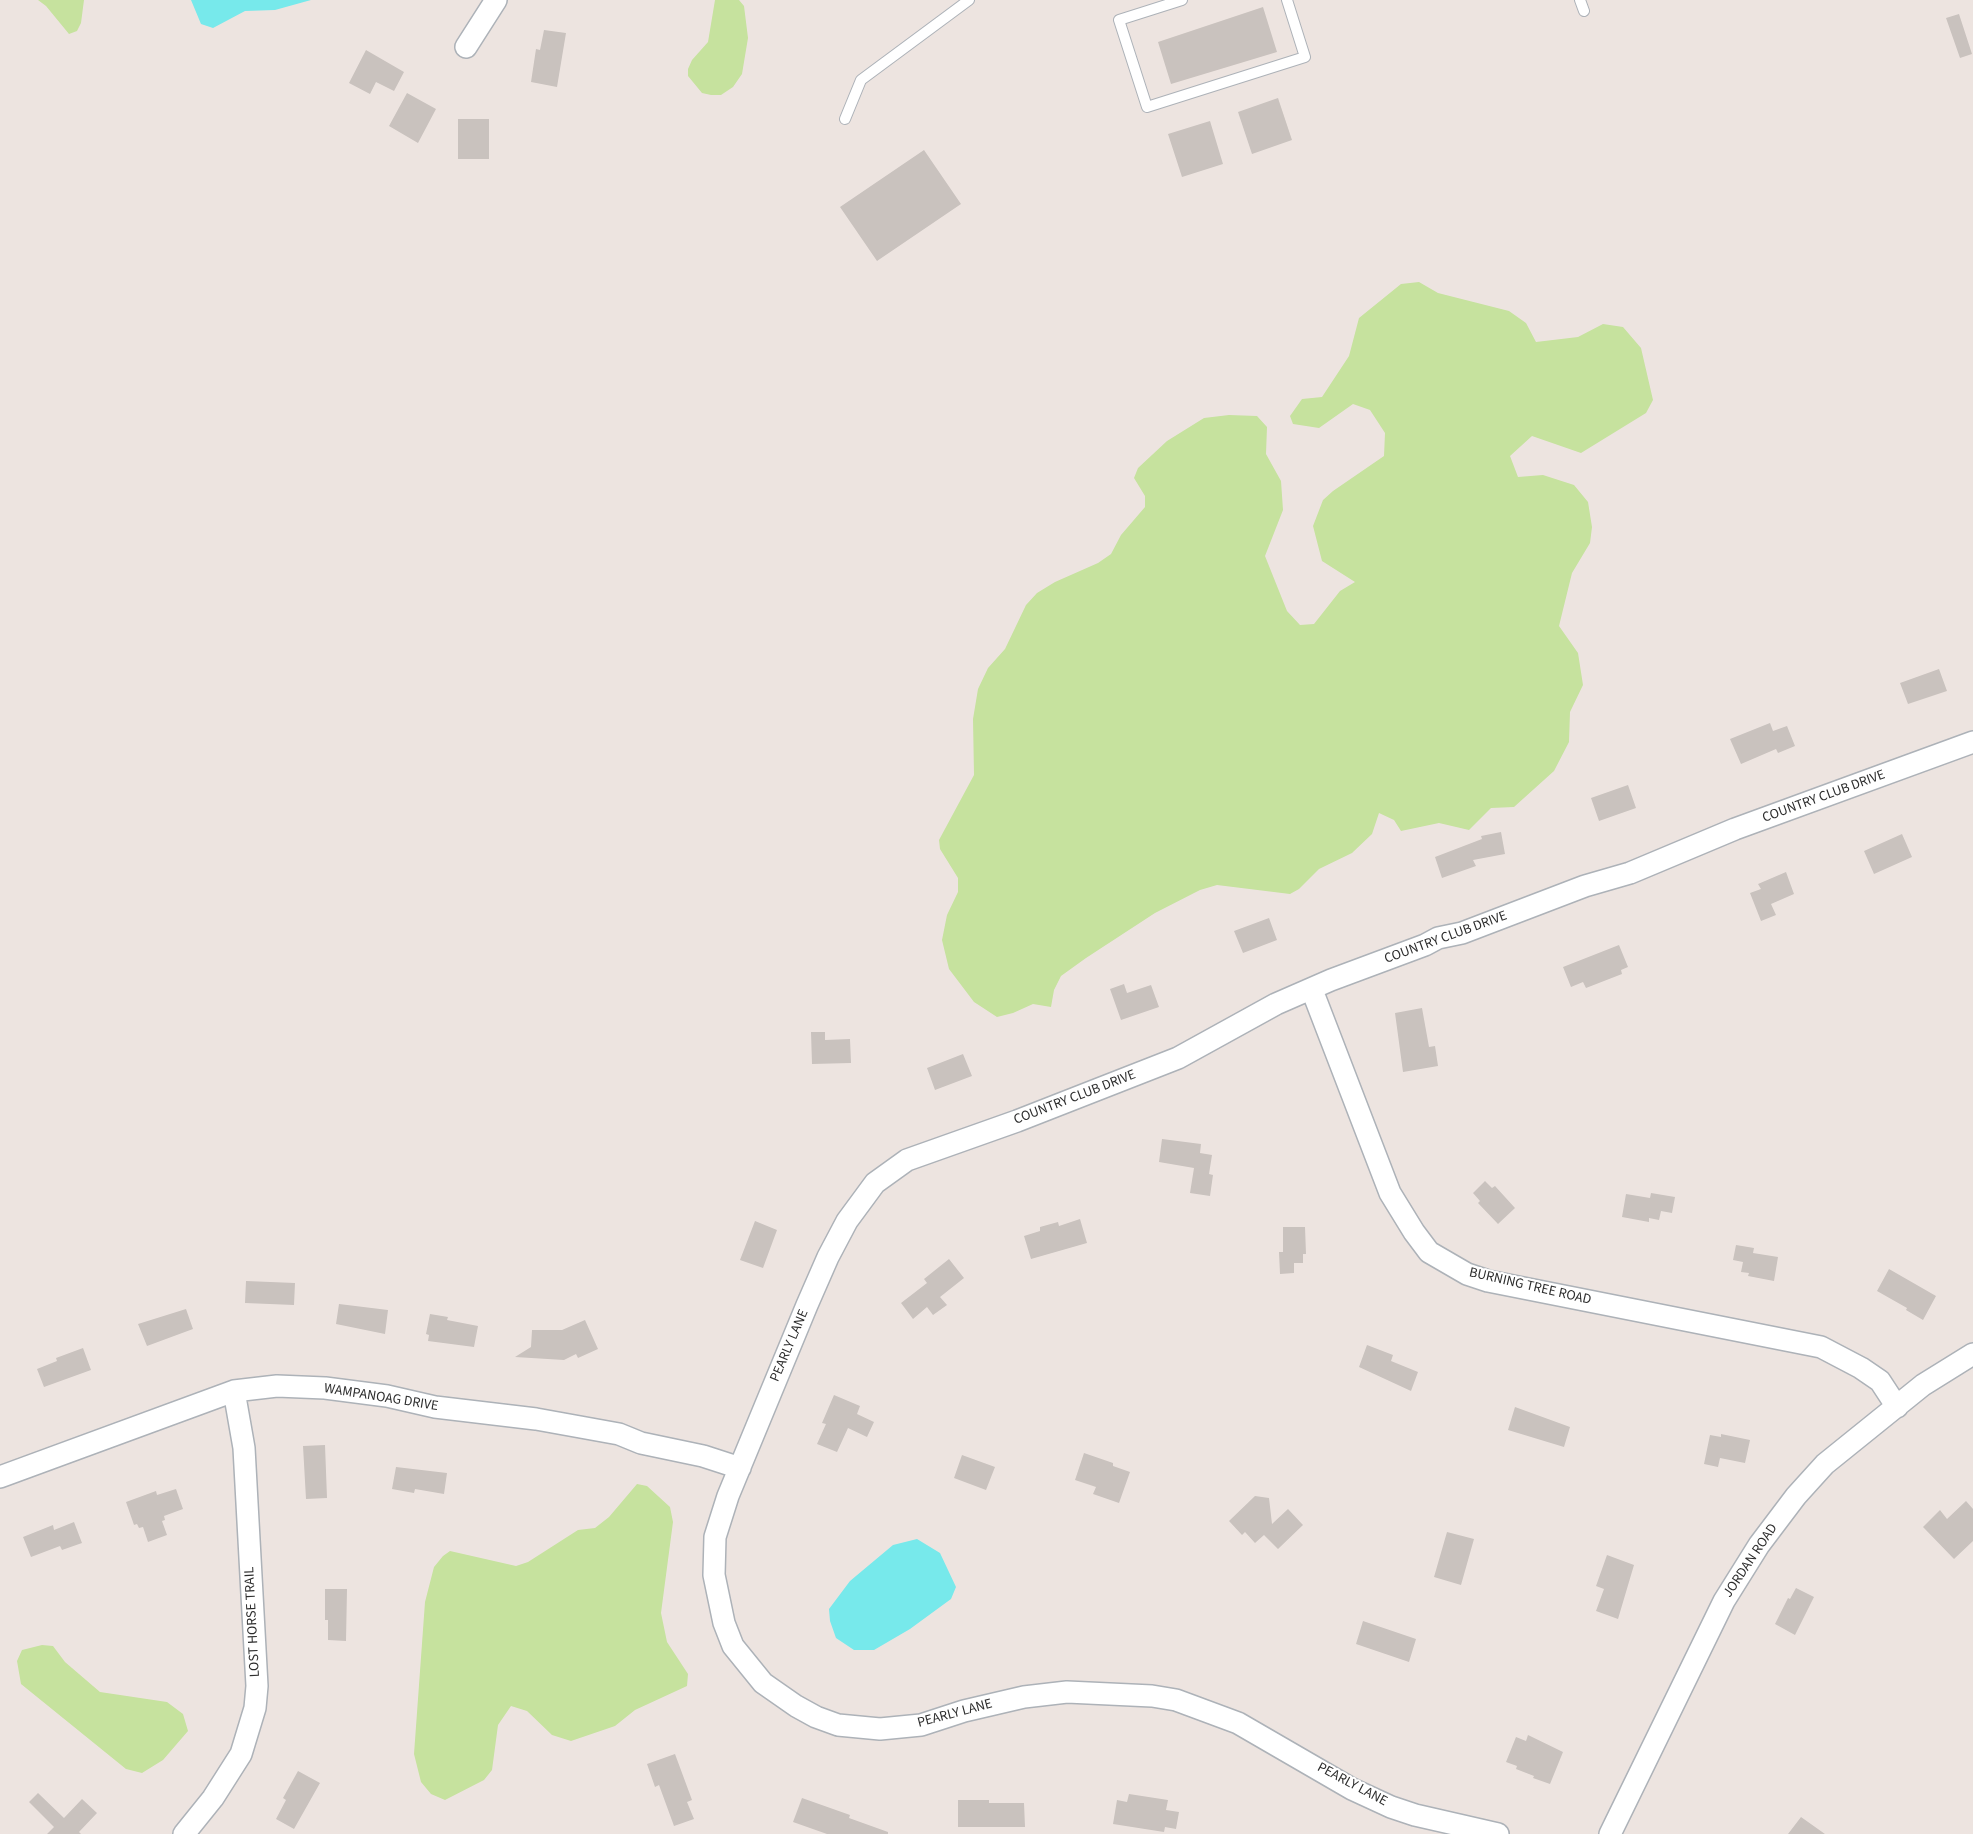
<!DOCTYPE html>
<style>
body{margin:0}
canvas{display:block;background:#ede4e0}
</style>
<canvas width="1973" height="1834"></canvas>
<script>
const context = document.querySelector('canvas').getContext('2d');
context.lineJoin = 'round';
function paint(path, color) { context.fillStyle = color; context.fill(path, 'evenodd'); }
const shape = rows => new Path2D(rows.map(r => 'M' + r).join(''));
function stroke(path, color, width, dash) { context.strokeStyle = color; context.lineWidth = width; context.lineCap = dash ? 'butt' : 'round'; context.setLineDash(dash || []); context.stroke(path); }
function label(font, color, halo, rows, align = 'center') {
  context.font = font + ' "Source Sans 3",sans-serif'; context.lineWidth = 4; context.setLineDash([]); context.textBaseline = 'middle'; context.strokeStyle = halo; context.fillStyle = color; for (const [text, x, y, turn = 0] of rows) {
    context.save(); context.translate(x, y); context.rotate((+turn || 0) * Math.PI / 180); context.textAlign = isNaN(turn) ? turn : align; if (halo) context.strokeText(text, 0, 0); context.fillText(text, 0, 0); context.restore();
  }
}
const green = shape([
 [38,0,84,0,81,23,77,31,69,34,46,6],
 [715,0,739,0,744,6,748,38,742,74,733,87,721,95,711,95,702,93,688,76,688,69,692,60,708,42],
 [1419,282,1438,293,1509,311,1526,323,1536,342,1578,337,1603,324,1623,327,1641,348,1653,400,1646,413,1581,453,1532,436,1510,456,1518,477,1543,475,1574,485,1588,502,1592,527,1590,543,1572,573,1559,626,1578,653,1583,685,1570,712,1569,742,1554,771,1514,807,1491,808,1469,830,1439,823,1401,831,1394,820,1379,813,1372,834,1352,853,1319,869,1299,889,1290,894,1217,885,1200,890,1155,913,1086,958,1061,976,1054,990,1051,1007,1033,1004,1013,1013,997,1017,974,1002,949,969,942,940,947,915,958,892,958,878,940,849,939,840,974,775,973,719,978,689,988,668,1005,649,1026,605,1037,593,1055,582,1098,563,1111,554,1121,535,1145,507,1145,496,1134,478,1138,468,1167,441,1204,418,1229,415,1257,416,1267,427,1266,454,1281,481,1283,510,1265,556,1287,611,1300,625,1314,624,1340,591,1355,582,1322,561,1313,526,1323,500,1333,491,1384,456,1385,433,1370,410,1353,404,1319,428,1293,424,1290,416,1302,399,1322,397,1349,356,1359,318,1401,284],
 [637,1484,647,1486,670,1507,673,1522,661,1613,667,1642,688,1674,687,1686,635,1710,615,1726,571,1741,552,1735,527,1711,511,1706,498,1725,492,1770,484,1780,445,1800,431,1794,421,1782,414,1754,425,1602,434,1567,443,1556,450,1551,516,1566,528,1562,578,1530,595,1528,609,1517],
 [42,1645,53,1646,65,1662,100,1692,167,1702,183,1714,188,1731,163,1760,142,1773,126,1769,21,1684,17,1661,22,1650]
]);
const water = shape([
 [191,0,311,0,275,10,245,11,213,28,201,24],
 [917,1539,940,1553,956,1587,951,1599,910,1629,874,1650,854,1650,836,1638,830,1621,829,1609,850,1581,893,1545]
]);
const building = shape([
 [1263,7,1277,52,1171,84,1158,42],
 [1959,14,1972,54,1960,58,1946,18],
 [544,30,566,33,557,87,531,82,536,49,540,50],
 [366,50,404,72,394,91,376,82,370,94,349,83],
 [407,93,436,109,418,143,389,126],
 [1278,98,1292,140,1252,154,1238,112],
 [458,119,489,119,489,159,458,159],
 [1210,121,1223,164,1182,177,1168,134],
 [924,150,961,204,877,261,840,207],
 [1939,669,1947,691,1908,704,1900,683],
 [1770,723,1773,731,1787,726,1795,746,1778,753,1776,749,1741,764,1730,739],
 [1628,785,1636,808,1599,821,1591,798],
 [1501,832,1505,854,1473,860,1476,866,1442,878,1435,857,1482,839,1481,836],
 [1902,834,1912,857,1874,874,1864,851],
 [1786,872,1794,894,1771,904,1776,915,1761,921,1750,893,1761,889,1758,884],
 [1269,918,1277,940,1243,953,1234,931],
 [1619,945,1628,967,1621,970,1622,974,1586,988,1583,982,1571,987,1563,967],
 [1124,984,1127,993,1151,985,1159,1007,1121,1020,1110,989],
 [1422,1008,1429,1047,1435,1046,1438,1066,1403,1072,1395,1013],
 [811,1032,825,1032,825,1040,850,1039,851,1063,812,1064],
 [963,1054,972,1076,935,1090,927,1068],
 [1162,1139,1201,1144,1200,1153,1212,1155,1209,1174,1213,1175,1210,1196,1190,1193,1194,1168,1159,1162],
 [1485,1181,1492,1188,1495,1186,1515,1208,1498,1224,1478,1203,1480,1201,1473,1193],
 [1651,1193,1675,1197,1672,1213,1661,1211,1659,1220,1649,1218,1649,1222,1622,1217,1626,1194,1650,1198],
 [1080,1219,1087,1243,1031,1259,1024,1236,1040,1231,1040,1227,1058,1222,1059,1226],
 [755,1221,777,1230,763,1268,740,1260],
 [1283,1227,1305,1227,1306,1254,1303,1254,1303,1263,1294,1263,1294,1273,1280,1274,1279,1252,1283,1252],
 [1736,1245,1754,1248,1753,1253,1778,1257,1774,1281,1748,1276,1749,1273,1741,1272,1743,1262,1733,1260],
 [949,1259,964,1278,940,1297,947,1305,933,1315,927,1307,913,1319,901,1303,927,1283,924,1279],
 [1889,1269,1936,1296,1923,1320,1906,1310,1907,1308,1877,1291],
 [246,1281,295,1283,294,1305,245,1303],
 [339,1304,388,1310,385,1334,336,1324],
 [186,1309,193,1329,147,1346,138,1324],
 [430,1314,448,1317,447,1320,478,1326,474,1347,428,1341,429,1335,426,1334],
 [585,1320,598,1349,578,1358,576,1354,564,1360,515,1357,531,1347,532,1330,562,1330],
 [1367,1345,1393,1355,1391,1361,1418,1372,1411,1391,1359,1367],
 [83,1348,91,1370,44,1387,37,1369,57,1361,56,1358],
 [834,1395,860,1406,857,1414,874,1422,867,1437,848,1428,837,1452,817,1444,826,1424,822,1423],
 [1515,1407,1570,1427,1564,1447,1508,1430],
 [1721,1434,1750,1440,1745,1463,1720,1458,1718,1467,1704,1464,1710,1435,1721,1437],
 [325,1445,327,1498,306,1499,303,1446],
 [1084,1453,1113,1463,1113,1466,1130,1472,1119,1503,1093,1494,1096,1487,1075,1480],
 [962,1455,995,1467,986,1490,954,1478],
 [396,1467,447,1473,444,1494,415,1489,414,1493,392,1489],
 [176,1489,183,1509,164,1516,165,1520,162,1521,167,1535,148,1542,143,1527,139,1528,137,1524,134,1525,126,1502,156,1491,157,1495],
 [1255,1496,1269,1498,1272,1524,1288,1509,1303,1525,1278,1549,1264,1535,1255,1543,1245,1532,1242,1535,1229,1521],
 [1966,1501,1973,1509,1973,1541,1954,1559,1923,1527,1940,1510,1947,1519],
 [74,1522,82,1543,62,1550,60,1546,31,1557,23,1537,53,1525,54,1530],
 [1447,1532,1474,1539,1461,1585,1434,1577],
 [1607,1555,1634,1565,1618,1619,1596,1611,1604,1589,1596,1586],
 [1796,1588,1814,1597,1795,1635,1775,1624,1788,1598,1790,1599],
 [325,1589,347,1589,346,1641,328,1640,328,1620,325,1620],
 [1363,1621,1416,1639,1409,1662,1356,1644],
 [1528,1735,1563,1752,1550,1784,1533,1778,1534,1776,1516,1769,1517,1766,1506,1762,1516,1737,1526,1741],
 [675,1754,692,1800,687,1802,694,1819,674,1826,659,1785,655,1787,647,1764],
 [298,1771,320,1783,294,1829,276,1819,286,1800,283,1798],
 [38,1793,64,1818,82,1799,97,1813,79,1832,81,1834,47,1834,54,1827,29,1802],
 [1129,1794,1168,1800,1166,1810,1179,1812,1176,1829,1165,1827,1164,1832,1113,1824,1117,1800,1127,1802],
 [802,1798,850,1815,849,1818,888,1832,888,1834,827,1834,793,1822],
 [958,1800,989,1800,989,1803,1024,1803,1025,1827,958,1827],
 [1801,1817,1825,1834,1788,1834]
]);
const service = shape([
 [1182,0,1119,20,1147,107,1305,57,1287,0],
 [1580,0,1584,11],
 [845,119,861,80,969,0]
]);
const minor = shape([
 [466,47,496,0],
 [1312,990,1390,1193,1414,1232,1429,1252,1467,1274,1488,1281,1821,1347,1861,1368,1880,1381,1897,1407],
 [0,1477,234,1391,277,1386,325,1388,387,1396,435,1407,536,1419,619,1434,641,1443,703,1456,740,1468],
 [184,1834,213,1798,241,1754,255,1708,257,1686,244,1448,234,1391],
 [1498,1834,1415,1815,1391,1807,1352,1789,1238,1723,1176,1700,1152,1696,1067,1692,1024,1697,964,1711,921,1725,880,1729,838,1725,816,1717,796,1706,763,1683,733,1646,724,1623,714,1575,715,1537,728,1496,807,1305,828,1257,847,1221,875,1183,907,1160,1017,1121,1178,1058,1276,1004,1331,980,1425,945,1438,938,1462,933,1585,886,1630,873,1735,829,1973,742],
 [1610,1834,1724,1601,1759,1545,1796,1496,1825,1464,1923,1385,1973,1354]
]);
const streetNames = [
 ["COUNTRY CLUB DRIVE",1824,797,-20],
 ["COUNTRY CLUB DRIVE",1446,938,-20],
 ["COUNTRY CLUB DRIVE",1075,1098,-21],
 ["BURNING TREE ROAD",1530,1287,13],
 ["PEARLY LANE",790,1346,-67],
 ["WAMPANOAG DRIVE",381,1398,9],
 ["JORDAN ROAD",1751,1561,-56],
 ["LOST HORSE TRAIL",253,1622,-93],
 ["PEARLY LANE",955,1714,-15],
 ["PEARLY LANE",1352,1785,28]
];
paint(green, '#c6e29e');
paint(water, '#77e9eb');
paint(building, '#c9c2be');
stroke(service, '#adb2b8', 12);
stroke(minor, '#adb2b8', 24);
stroke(service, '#fff', 10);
stroke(minor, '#fff', 21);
label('14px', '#2d2d2d', '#fff', streetNames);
</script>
